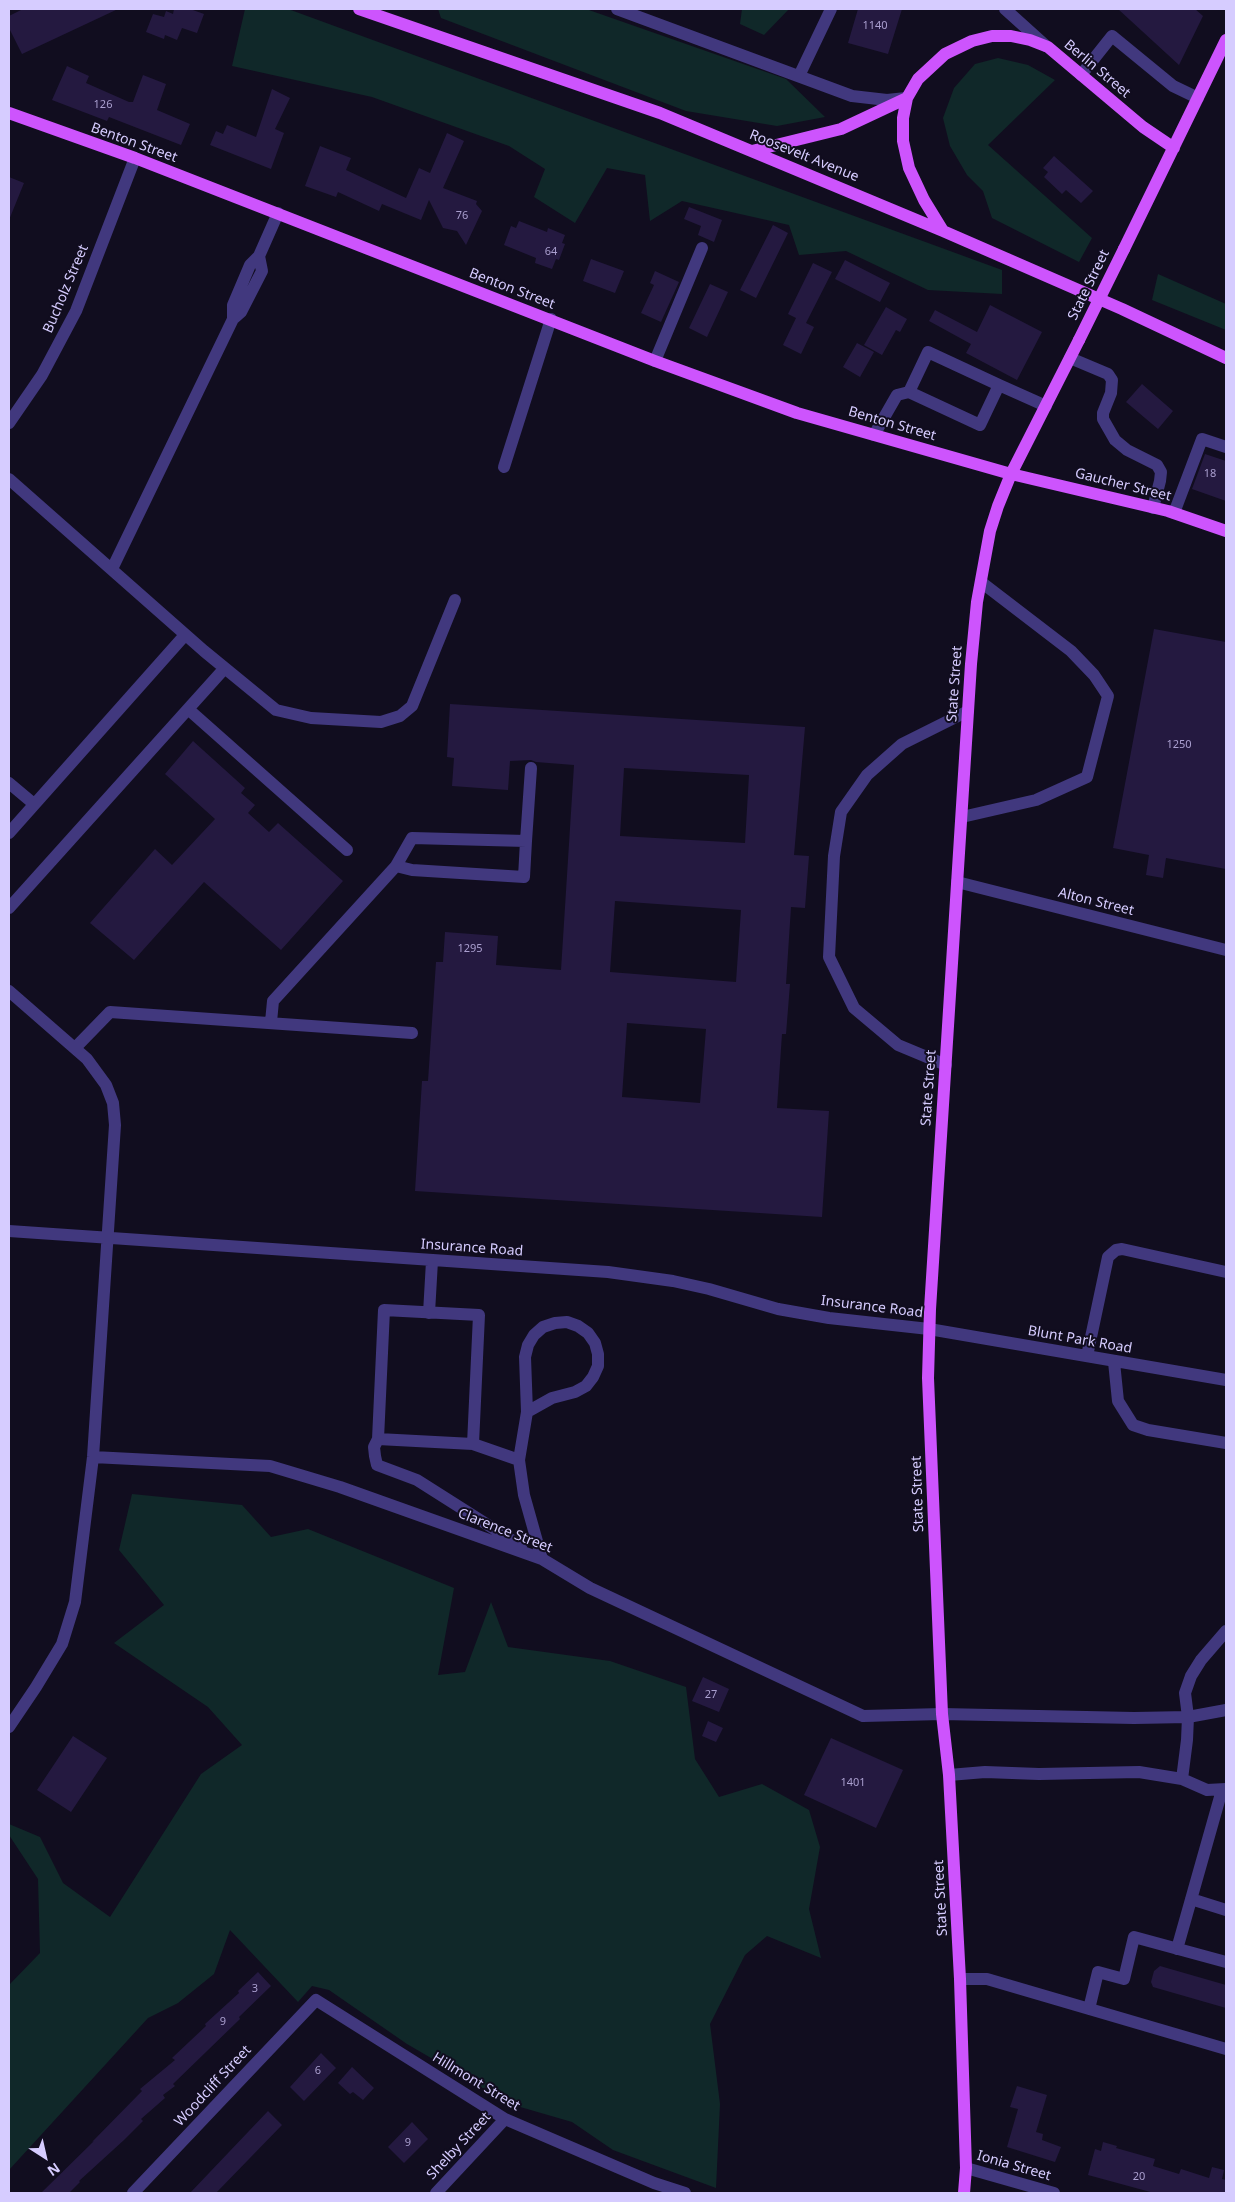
<!DOCTYPE html>
<style>
body{margin:0}
#map{position:relative;width:1235px;height:2202px;overflow:hidden;background:#110d1f;font-family:"Noto Sans",sans-serif}
canvas{display:block}
.frame{position:absolute;inset:0;border:10px solid #d6ccff;pointer-events:none}
.north{position:absolute;left:20px;top:2132px;width:50px;height:50px;-webkit-text-stroke:4px #110d1f;paint-order:stroke;rotate:145deg;font-size:14px;font-weight:700;line-height:20px;text-align:center;color:#d6ccff}
.north::after{content:'';display:block;margin:auto;width:18px;height:22px;background:#d6ccff;clip-path:polygon(50% 0,100% 100%,50% 72%,0 100%)}
</style>
<div id="map">
<canvas width="1235" height="2202"></canvas>
<div class="frame"></div>
<div class="north">N</div>
</div>
<script>
const context = document.querySelector('canvas').getContext('2d');
context.lineJoin = 'round';
function paint(path, color) { context.fillStyle = color; context.fill(path, 'evenodd'); }
const shape = rows => new Path2D(rows.map(r => 'M' + r).join(''));
function stroke(path, color, width, dash) { context.strokeStyle = color; context.lineWidth = width; context.lineCap = dash ? 'butt' : 'round'; context.setLineDash(dash || []); context.stroke(path); }
function label(font, color, halo, rows, align = 'center') {
  context.font = font + ' "Noto Sans",sans-serif'; context.lineWidth = 4; context.setLineDash([]); context.textBaseline = 'middle'; context.strokeStyle = halo; context.fillStyle = color; for (const [text, x, y, turn = 0] of rows) {
    context.save(); context.translate(x, y); context.rotate((+turn || 0) * Math.PI / 180); context.textAlign = isNaN(turn) ? turn : align; if (halo) context.strokeText(text, 0, 0); context.fillText(text, 0, 0); context.restore();
  }
}
const green = shape([
 [245,9,288,9,1002,270,1002,294,928,290,846,251,799,255,789,225,682,201,650,221,645,175,607,168,575,223,534,197,545,169,509,146,372,97,232,66],
 [438,9,586,9,786,79,825,117,777,126,686,111,441,18],
 [742,9,789,9,764,35,740,24],
 [998,58,1028,65,1055,80,988,145,1092,238,1079,262,992,218,983,191,967,175,950,146,943,118,954,88,975,64],
 [1158,274,1226,304,1226,330,1152,300],
 [132,1494,242,1505,271,1537,308,1529,454,1588,438,1675,465,1672,491,1602,508,1647,610,1661,686,1687,695,1759,719,1797,762,1784,809,1810,820,1847,809,1909,821,1958,767,1936,745,1955,710,2024,720,2104,716,2188,613,2150,572,2122,510,2104,407,2044,329,1990,312,1986,298,2002,230,1930,214,1974,178,2003,148,2018,9,2170,9,1985,40,1953,38,1879,9,1835,9,1824,40,1837,63,1883,110,1917,201,1774,242,1745,208,1707,114,1643,164,1605,119,1550]
]);
const building = shape([
 [23,9,118,9,22,54,9,28,9,16],
 [174,9,190,9,204,14,197,33,182,28,177,40,165,35,164,39,146,32,153,14,164,17,166,11,173,14],
 [858,9,902,9,888,54,848,43],
 [1118,9,1195,9,1203,16,1179,65],
 [67,66,89,76,86,83,129,102,133,102,143,75,166,84,157,110,190,124,181,145,109,117,107,121,52,100],
 [272,89,290,98,275,129,284,133,271,169,210,145,216,131,223,134,227,125,256,137],
 [447,133,464,141,443,188,477,201,476,204,482,211,466,245,457,231,443,228,429,200,421,220,382,204,379,211,338,192,336,197,305,186,320,146,351,158,346,170,406,198,419,168,430,173],
 [1054,156,1093,191,1081,203,1066,190,1062,194,1044,177,1048,172,1043,168],
 [9,177,24,183,9,220],
 [689,207,722,220,714,242,698,235,701,226,684,219],
 [519,221,547,232,548,228,565,235,562,243,565,244,559,260,556,259,552,269,535,263,536,258,504,245,511,226,516,228],
 [773,225,788,233,756,298,740,290],
 [591,259,624,271,615,293,583,281],
 [845,260,890,283,880,302,835,279],
 [813,263,832,272,806,323,800,320,814,327,801,354,783,345,796,318,788,314],
 [655,271,679,282,661,322,641,313,654,285,650,283],
 [710,284,728,292,707,337,689,328],
 [990,305,1042,332,1017,380,966,353,971,344,929,321,935,310,977,332],
 [886,307,907,319,900,332,896,330,882,355,864,345],
 [857,343,874,352,860,377,843,367],
 [1142,384,1173,411,1158,429,1126,402],
 [1205,454,1226,461,1226,501,1192,489],
 [1154,629,1226,642,1226,869,1166,858,1163,878,1146,875,1149,855,1113,848],
 [450,704,805,727,794,855,809,856,805,908,791,907,786,984,790,984,786,1034,782,1034,777,1108,829,1111,822,1217,415,1191,422,1081,428,1081,436,962,443,962,445,932,498,936,496,965,561,970,574,765,536,762,531,760,510,761,508,790,452,786,454,758,447,757],
 [624,768,749,775,745,843,620,836],
 [615,901,741,910,736,982,610,972],
 [627,1023,706,1029,700,1103,622,1097],
 [193,741,245,788,241,793,255,805,248,813,269,832,278,823,343,881,281,950,204,882,134,960,90,923,155,849,172,865,215,819,165,774],
 [703,1677,729,1689,719,1712,692,1701],
 [708,1721,723,1728,716,1742,702,1736],
 [73,1736,107,1758,71,1812,37,1790],
 [831,1738,903,1770,876,1828,804,1795],
 [1160,1966,1226,1985,1226,2008,1153,1987,1151,1982,1154,1971],
 [258,1972,271,1986,239,2017,240,2019,173,2084,175,2086,163,2095,165,2098,141,2119,143,2121,124,2140,79,2181,80,2182,69,2193,41,2193,94,2141,92,2142,142,2091,140,2089,175,2060,172,2058,206,2026,205,2024,239,1993,238,1991],
 [321,2053,336,2068,304,2101,290,2087],
 [352,2067,374,2088,363,2100,353,2092,350,2094,338,2083],
 [1017,2086,1047,2095,1036,2132,1043,2134,1042,2140,1061,2147,1055,2162,1007,2147,1018,2109,1010,2107],
 [268,2111,282,2125,216,2193,190,2193],
 [412,2122,428,2139,404,2163,388,2147],
 [1103,2142,1117,2146,1116,2148,1155,2159,1153,2166,1179,2174,1181,2169,1209,2178,1212,2167,1224,2170,1222,2179,1226,2180,1226,2193,1154,2193,1088,2175,1095,2149,1101,2151]
]);
const minor = shape([
 [617,9,852,96,887,100,906,98],
 [1005,9,1046,46],
 [1081,75,1112,36,1173,86,1198,98],
 [799,76,831,9],
 [233,319,241,312,262,271,259,256],
 [1070,358,1108,374,1112,380,1111,393,1103,413,1103,419,1115,440,1127,450,1157,465,1161,472,1160,481,1153,508],
 [655,361,702,248],
 [999,385,1046,406],
 [9,423,42,375,76,311,135,158],
 [874,435,897,395,909,392,980,425,999,385,928,352,909,392],
 [504,467,551,319],
 [9,479,204,651,276,710,311,718,381,722,400,716,412,706,455,600],
 [1174,513,1202,439,1226,447],
 [112,569,233,319,233,305,250,265,259,256,278,213],
 [188,709,347,850],
 [9,783,34,804],
 [962,817,1036,800,1087,777,1108,696,1094,675,1071,651,981,582],
 [9,833,185,635],
 [526,841,531,768],
 [957,882,1226,950],
 [9,908,224,669],
 [9,991,87,1059,106,1085,113,1103,115,1125,93,1457,75,1602,62,1644,36,1687,9,1727],
 [271,1022,273,1001,396,866,412,838,526,841,524,877,412,870,396,866],
 [75,1048,110,1012,412,1033],
 [946,1065,898,1045,854,1008,829,957,834,856,841,812,867,775,902,744,968,711],
 [9,1231,608,1272,673,1281,709,1289,778,1309,829,1318,929,1329,1226,1380],
 [429,1313,432,1261],
 [567,1322,578,1326,588,1333,595,1343,598,1354,598,1366,593,1377,586,1386,575,1392,552,1398,527,1412,525,1357,528,1345,534,1335,543,1327,555,1323,567,1322],
 [1087,1356,1108,1257,1116,1250,1122,1249,1226,1272],
 [1114,1362,1118,1401,1133,1425,1148,1430,1226,1443],
 [527,1412,519,1460,524,1495,542,1559],
 [378,1439,473,1444,479,1315,384,1310,378,1439,374,1447,375,1456,377,1465,417,1480,521,1546],
 [473,1444,519,1460],
 [93,1457,270,1466,340,1487,542,1559,590,1588,863,1716,942,1714,1134,1718,1188,1717,1226,1710],
 [949,1775,985,1772,1039,1774,1139,1772,1182,1779,1207,1790,1226,1789],
 [1182,1779,1187,1740,1188,1717,1185,1693,1191,1676,1201,1660,1226,1631],
 [1191,1899,1226,1910],
 [1177,1949,1222,1790],
 [960,1979,987,1979,1226,2049],
 [1089,2009,1098,1972,1124,1979,1134,1937,1226,1962],
 [966,2168,1054,2193],
 [133,2193,316,2000,505,2119,654,2183,685,2193],
 [436,2193,505,2119]
]);
const major = shape([
 [359,9,660,113,943,231,1122,309,1226,358],
 [9,113,135,158,655,361,797,413,1011,474,1168,511,1226,531],
 [752,151,841,129,907,98],
 [943,231,924,200,909,168,903,141,903,118,907,98,918,79,945,54,972,41,992,36,1011,36,1030,40,1048,47,1143,127,1174,148],
 [1124,249,1226,40],
 [964,2193,966,2168,960,1979,949,1775,942,1714,928,1378,930,1309,971,664,977,602,990,531,998,506,1011,474,1079,340]
]);
const majorBridge = shape([
 [1079,340,1124,249]
]);
const numberNames = [
 ["1140",875,26],
 ["126",103,105],
 ["76",462,216],
 ["64",551,252],
 ["18",1210,474],
 ["1250",1179,745],
 ["1295",470,949],
 ["27",711,1695],
 ["1401",853,1783],
 ["3",255,1989],
 ["9",223,2022],
 ["6",318,2071],
 ["9",408,2143],
 ["20",1139,2177]
];
const streetNames = [
 ["Berlin Street",1097,69,40],
 ["Benton Street",134,143,20],
 ["Roosevelt Avenue",804,156,22],
 ["State Street",1089,285,-64],
 ["Bucholz Street",66,289,-67],
 ["Benton Street",512,289,21],
 ["Benton Street",892,424,16],
 ["Gaucher Street",1123,485,14],
 ["State Street",955,684,-86],
 ["Alton Street",1096,902,14],
 ["State Street",929,1088,-86],
 ["Insurance Road",472,1248,4],
 ["Insurance Road",872,1307,7],
 ["Blunt Park Road",1080,1340,10],
 ["State Street",918,1494,-92],
 ["Clarence Street",505,1531,21],
 ["State Street",941,1898,-93],
 ["Hillmont Street",476,2082,31],
 ["Woodcliff Street",213,2086,-47],
 ["Shelby Street",459,2146,-47],
 ["Ionia Street",1014,2166,16]
];
paint(green, '#102829');
paint(building, '#241940');
stroke(minor, '#41387e', 12);
stroke(major, '#cd54fd', 12);
stroke(majorBridge, '#cd54fd', 12);
label('11px', '#aa9fcf', null, numberNames);
label('14px', '#d6ccff', '#110d1f', streetNames);
</script>
